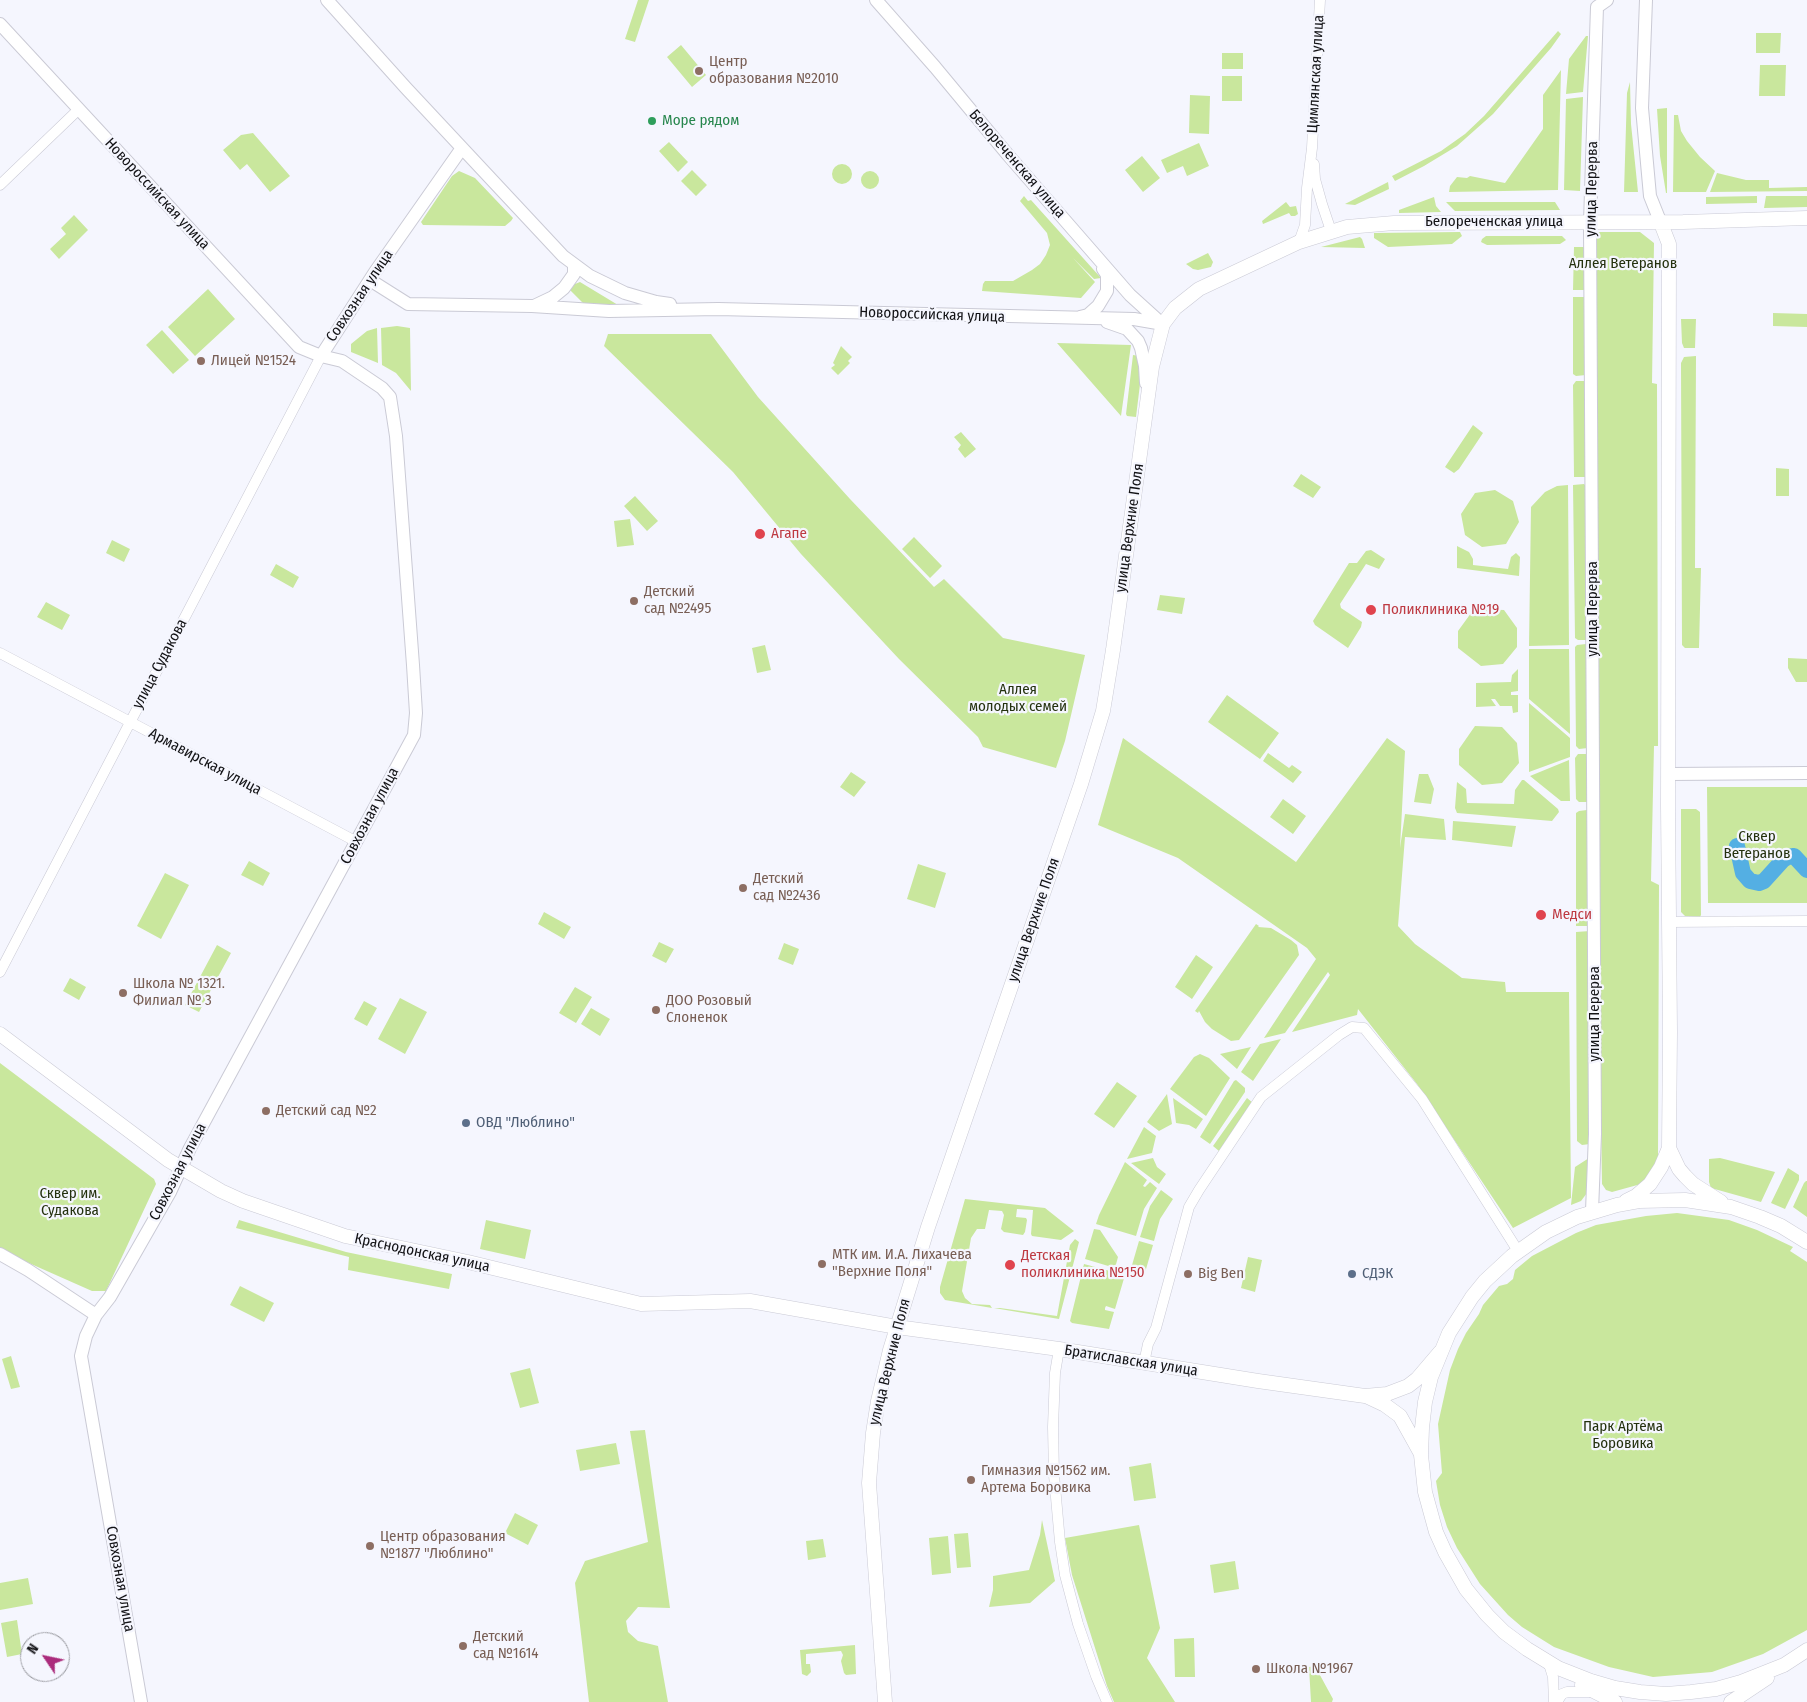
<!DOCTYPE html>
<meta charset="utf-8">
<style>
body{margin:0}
#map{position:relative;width:1807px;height:1702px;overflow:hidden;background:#f5f6fe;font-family:"Fira Sans Condensed",sans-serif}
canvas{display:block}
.north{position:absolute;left:20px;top:1632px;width:50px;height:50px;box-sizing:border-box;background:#f5f6fe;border:1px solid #9a9ba1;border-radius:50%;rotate:304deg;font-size:14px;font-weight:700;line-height:20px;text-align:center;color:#121215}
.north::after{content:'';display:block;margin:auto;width:18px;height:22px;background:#ab2c7c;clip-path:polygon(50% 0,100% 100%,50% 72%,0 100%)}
</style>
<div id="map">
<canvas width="1807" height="1702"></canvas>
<div class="north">N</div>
</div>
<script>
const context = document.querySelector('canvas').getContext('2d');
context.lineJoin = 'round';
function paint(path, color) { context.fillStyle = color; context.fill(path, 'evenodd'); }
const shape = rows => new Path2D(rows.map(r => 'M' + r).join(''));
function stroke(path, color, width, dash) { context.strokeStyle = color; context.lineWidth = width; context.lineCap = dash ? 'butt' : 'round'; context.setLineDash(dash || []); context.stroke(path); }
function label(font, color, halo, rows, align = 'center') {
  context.font = font + ' "Fira Sans Condensed",sans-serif'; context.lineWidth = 4.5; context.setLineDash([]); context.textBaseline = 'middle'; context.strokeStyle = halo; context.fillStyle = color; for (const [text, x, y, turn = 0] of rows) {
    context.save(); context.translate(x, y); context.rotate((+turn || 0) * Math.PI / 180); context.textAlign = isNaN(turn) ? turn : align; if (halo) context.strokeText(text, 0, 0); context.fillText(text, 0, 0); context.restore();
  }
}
const green = shape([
 [638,0,649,0,635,42,625,39],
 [1558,31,1561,34,1551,48,1493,114,1457,146,1424,166,1395,181,1392,176,1441,151,1465,134,1484,116],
 [1756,33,1781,33,1780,53,1756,53],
 [1586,36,1588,36,1583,92,1566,94,1569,59],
 [681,45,706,75,692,87,667,57],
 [1222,53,1243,53,1243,69,1222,69],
 [1760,65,1786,65,1785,96,1759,96],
 [1561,70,1558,190,1449,192,1450,186,1457,177,1467,178,1470,176,1505,183,1543,129,1543,95],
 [1222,76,1242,76,1242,101,1222,101],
 [1630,82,1631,124,1638,192,1624,192,1627,93],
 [1190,95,1210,96,1209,134,1189,133],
 [1583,97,1580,191,1564,190,1566,99],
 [1667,108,1667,193,1666,193,1660,156,1657,109],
 [1674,115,1678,115,1681,131,1687,141,1700,157,1715,171,1706,192,1673,192],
 [253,133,290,176,270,192,247,164,240,170,223,150,241,135],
 [669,142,688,162,678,172,659,151],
 [1199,143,1209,166,1187,176,1183,166,1167,173,1161,160],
 [1142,156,1160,178,1143,192,1125,170],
 '832 174a10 10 0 1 1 20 0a10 10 0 1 1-20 0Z',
 [692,170,707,185,696,196,681,181],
 '861 180a9 9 0 1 1 18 0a9 9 0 1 1-18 0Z',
 [459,171,475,178,513,218,511,221,505,226,423,225,421,222,452,176],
 [1717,173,1746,180,1769,180,1769,188,1807,187,1807,191,1710,192],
 [1388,182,1389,189,1355,205,1345,204],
 [1024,196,1028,201,1031,200,1101,278,1094,279,1073,258,1095,282,1081,298,982,291,983,284,985,281,1013,281,1032,270,1040,264,1046,255,1050,245,1047,233,1020,201],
 [1757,196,1757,203,1706,204,1706,197],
 [1766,196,1807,196,1807,207,1764,208],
 [1434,197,1436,206,1441,212,1399,213,1399,210],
 [1286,202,1290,207,1296,206,1298,214,1295,216,1291,216,1289,213,1263,224,1262,221],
 [1446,202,1555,202,1560,210,1455,211],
 [74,215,88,230,59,259,50,249,66,234,61,228],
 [1460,232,1462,236,1452,244,1388,247,1374,238,1374,233],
 [1595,232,1640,232,1654,243,1652,383,1657,384,1658,746,1654,746,1651,881,1659,885,1658,1156,1657,1165,1641,1184,1612,1192,1606,1190,1602,1184,1598,927],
 [1486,236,1562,236,1566,240,1560,244,1487,245,1481,242,1482,239],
 [1360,237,1362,239,1365,248,1321,247],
 [1574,247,1585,247,1586,290,1573,290],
 [1208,253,1213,262,1211,267,1198,270,1193,269,1186,264],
 [580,282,618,305,583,303,569,289,575,284],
 [208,289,235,319,195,356,168,327],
 [1573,297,1585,297,1586,375,1576,376,1573,374],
 [1773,313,1807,314,1807,327,1773,326],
 [1681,319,1696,319,1695,348,1684,348,1682,343],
 [397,326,410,328,411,391,396,373,382,365,381,328],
 [377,328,378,363,351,352,351,344,367,331],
 [162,330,189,360,173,374,146,345],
 [608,334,711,334,758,397,850,499,934,587,944,579,1003,638,1085,655,1065,741,1056,768,983,747,978,737,899,659,801,554,733,472,604,346],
 [1057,343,1131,345,1121,416],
 [841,346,852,357,848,361,850,363,838,375,831,368,835,365,833,363],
 [1133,355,1139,356,1140,384,1136,417,1127,416,1126,414],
 [1696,356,1695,568,1701,568,1699,648,1685,648,1682,645,1681,363,1684,357],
 [1576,381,1586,381,1586,477,1574,477,1573,385],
 [1473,425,1483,433,1459,469,1454,473,1445,467],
 [961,432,976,449,965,458,958,449,961,445,954,437],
 [1776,468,1789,469,1789,496,1776,496],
 [1301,474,1321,487,1313,498,1293,486],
 [1584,484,1586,486,1587,640,1578,640,1575,638,1573,485],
 [1568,485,1569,645,1529,646,1531,507,1545,492,1557,486],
 [1495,490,1513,501,1519,522,1506,544,1482,547,1465,535,1461,514,1475,493],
 [635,496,658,521,647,531,624,506],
 [630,519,634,545,617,547,614,521],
 [914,537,942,566,930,578,902,549],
 [112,540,130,549,124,562,106,553],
 [1457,546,1469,552,1473,559,1473,565,1508,569,1511,557,1516,553,1520,557,1519,576,1457,568],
 [1371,550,1385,559,1379,569,1366,564,1340,604,1341,608,1362,622,1361,627,1348,648,1315,625,1313,621,1349,563,1357,563,1366,551],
 [276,564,299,577,293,588,270,575],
 [1160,595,1185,598,1182,614,1157,610],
 [46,602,70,615,62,630,37,617],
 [1474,609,1504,610,1517,628,1517,647,1503,664,1481,666,1458,648,1458,631],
 [1586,644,1587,645,1588,748,1579,749,1576,746,1575,647,1577,645],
 [765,645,771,670,757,673,752,648],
 [1529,649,1569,649,1570,734,1529,699],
 [1788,658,1807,659,1807,682,1796,682,1788,668],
 [1518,669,1518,691,1511,692,1511,695,1518,695,1518,712,1513,713,1512,706,1500,706,1495,699,1491,699,1496,706,1476,707,1476,683,1511,682,1512,675],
 [1227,695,1279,733,1260,759,1208,722],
 [1529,703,1570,738,1570,757,1529,772],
 [1475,726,1502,727,1517,743,1519,763,1502,783,1482,785,1459,765,1459,749],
 [1123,738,1296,862,1387,738,1405,751,1400,848,1405,814,1444,819,1446,840,1405,837,1398,926,1415,944,1462,978,1505,982,1506,992,1569,992,1571,1198,1513,1228,1417,1084,1358,1009,1357,1015,1292,1032,1330,975,1328,972,1285,1033,1264,1038,1316,959,1307,948,1178,858,1098,825],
 [1268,753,1289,768,1292,765,1302,772,1293,783,1263,761],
 [1578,754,1589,754,1589,802,1579,802,1576,799,1575,758],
 [1569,760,1570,801,1561,801,1530,776],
 [851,772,866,782,854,797,840,787],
 [1419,774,1428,774,1434,789,1431,804,1414,802],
 [1522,780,1524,780,1558,809,1559,812,1552,821,1457,813,1455,808,1457,782,1466,789,1467,803,1514,804,1515,790],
 [1707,787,1807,787,1807,903,1708,903],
 [1283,799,1306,816,1293,834,1270,817],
 [1681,809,1696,809,1700,812,1701,915,1700,917,1685,916,1681,912],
 [1587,810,1589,926,1576,926,1576,813,1579,811],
 [1453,821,1516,826,1512,847,1452,840],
 [249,861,270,873,263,886,241,875],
 [918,864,946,873,935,908,907,899],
 [165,873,189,885,161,939,137,926],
 [544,912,571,927,564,939,538,924],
 [1256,924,1259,926,1258,927,1271,928,1291,940,1297,945,1299,955,1239,1040,1231,1041,1212,1029,1205,1022,1199,1011,1198,1013,1195,1011],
 [1590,931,1590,1144,1582,1145,1577,1141,1576,932],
 [659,942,674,949,666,963,652,956],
 [784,943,799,949,793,965,778,959],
 [217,945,231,953,199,1012,185,1005],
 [1196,955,1213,967,1192,999,1175,987],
 [70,978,86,987,79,1000,63,991],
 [575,987,592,997,576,1023,559,1013],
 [400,998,427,1012,405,1054,378,1039],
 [364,1001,377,1008,367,1026,354,1019],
 [591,1008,610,1019,600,1036,581,1024],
 [1281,1039,1253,1081,1241,1072,1260,1044],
 [1251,1047,1237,1069,1220,1054],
 [1200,1054,1209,1058,1230,1078,1206,1116,1170,1089,1194,1057],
 [0,1063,154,1179,156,1184,106,1291,92,1291,22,1260,0,1247],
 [1236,1080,1245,1088,1245,1092,1210,1144,1200,1137,1234,1081],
 [1117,1082,1137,1096,1114,1128,1094,1114],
 [1167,1094,1172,1124,1159,1131,1147,1122],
 [1173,1098,1203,1119,1196,1129,1189,1125,1176,1123],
 [1247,1098,1253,1103,1219,1151,1213,1146],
 [1144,1127,1156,1136,1152,1153,1127,1159],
 [1153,1158,1157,1167,1166,1174,1159,1184,1131,1163],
 [1589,1158,1587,1193,1581,1201,1571,1205,1575,1167],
 [1720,1158,1775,1172,1761,1202,1711,1188,1709,1182,1709,1159],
 [1125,1162,1147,1180,1143,1186,1145,1187,1150,1182,1157,1188,1144,1209,1136,1236,1096,1224,1099,1215],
 [1788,1168,1799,1175,1799,1180,1785,1209,1771,1203],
 [1806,1181,1807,1181,1807,1217,1793,1207,1804,1183],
 [1161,1190,1173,1199,1160,1219,1154,1241,1140,1237,1150,1206],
 [965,1199,1045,1208,1074,1231,1061,1240,1032,1236,1031,1234,1033,1210,1017,1209,1016,1217,1026,1218,1027,1220,1025,1232,1023,1235,1004,1232,1001,1229,1004,1215,1002,1211,989,1210,985,1229,977,1229,971,1238,962,1291,965,1298,972,1304,990,1305,992,1308,945,1300,940,1293,940,1287],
 [1677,1213,1729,1220,1757,1230,1793,1247,1790,1251,1807,1262,1807,1630,1763,1654,1712,1672,1653,1677,1609,1667,1554,1647,1522,1627,1508,1615,1480,1584,1457,1548,1447,1527,1440,1505,1436,1481,1442,1473,1438,1424,1450,1370,1458,1349,1466,1333,1479,1314,1483,1305,1499,1286,1507,1284,1513,1279,1515,1270,1532,1256,1576,1233,1596,1225,1646,1216],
 [239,1220,346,1252,452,1274,449,1289,348,1270,349,1257,236,1228],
 [486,1220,531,1230,525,1259,480,1249],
 [1094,1229,1100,1230,1118,1257,1115,1268,1085,1259],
 [1075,1239,1079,1242,1059,1319,994,1308,1000,1308,1057,1316,1070,1245],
 [1139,1241,1153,1245,1144,1276,1130,1272],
 [1248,1257,1262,1260,1255,1292,1241,1288],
 [1084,1264,1125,1275,1115,1309,1106,1306,1105,1308,1105,1310,1114,1312,1109,1329,1072,1323,1070,1321],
 [240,1286,274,1303,264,1322,230,1305],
 [11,1356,20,1387,11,1389,2,1359],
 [530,1368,539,1403,520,1408,510,1373],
 [645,1430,670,1608,638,1607,626,1621,628,1632,638,1641,658,1646,668,1702,589,1702,575,1583,585,1561,648,1542,630,1431],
 [616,1443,620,1464,580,1471,576,1450],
 [1151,1463,1156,1498,1134,1501,1129,1467],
 [515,1513,538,1525,528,1545,505,1533],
 [1042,1520,1055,1581,1030,1603,989,1607,993,1590,993,1576,1029,1570,1040,1535],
 [1139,1525,1160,1628,1147,1658,1175,1702,1114,1702,1107,1686,1072,1575,1065,1538],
 [968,1533,971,1567,957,1568,954,1534],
 [948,1536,951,1573,932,1575,929,1538],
 [823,1539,826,1557,808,1560,806,1541],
 [1235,1561,1239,1589,1214,1593,1210,1565],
 [28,1578,33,1604,0,1610,0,1583],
 [17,1620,22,1654,7,1657,1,1623],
 [1194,1638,1195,1677,1175,1677,1174,1639],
 [855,1645,856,1674,846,1675,844,1673,841,1661,843,1655,841,1651,806,1654,806,1664,810,1664,811,1672,807,1676,802,1674,800,1650],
 [1315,1666,1333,1699,1332,1702,1311,1702,1309,1667]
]);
const river = shape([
 [1737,846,1743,873,1750,881,1759,883,1764,881,1783,860,1788,857,1794,856,1807,870]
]);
const minor = shape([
 [1314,164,1315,179,1322,204,1331,231],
 [0,185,79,109],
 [1299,242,1305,225,1307,188,1312,148,1320,0],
 [0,653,357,842],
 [1669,922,1807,921],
 [0,972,321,356],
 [1059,1349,1055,1373,1053,1427,1054,1475,1060,1542,1065,1575,1078,1624,1096,1676,1107,1702],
 [1144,1363,1148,1344,1156,1328,1189,1207,1199,1190,1261,1097,1339,1035,1352,1027,1364,1028,1422,1099,1518,1251],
 [1549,1664,1553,1677,1554,1702],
 [1557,1702,1562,1694,1567,1692,1593,1692]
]);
const tertiary = shape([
 [327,0,406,88,563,256,590,276,625,293,656,302,670,304],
 [876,0,935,67,1008,155,1130,295,1162,324],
 [1646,0,1642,108,1650,196,1660,221],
 [0,24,299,347,321,356,342,361,382,388,390,397,396,436,413,665,416,713,414,735,190,1148,170,1192,110,1297,96,1315,86,1336,81,1356,141,1702],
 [370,280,408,304,532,306,609,311,718,309,1134,319,1163,324],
 [534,306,553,297,564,288,574,274,574,265],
 [1080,317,1088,315,1098,306,1107,291,1107,275,1103,269],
 [1107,322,1127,329,1138,341,1141,348,1145,366,1146,383],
 [321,356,375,272,462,148],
 [1669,774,1807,773],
 [1592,1211,1595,1134,1590,222,1597,7,1607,0],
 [0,1254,28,1270,96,1315]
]);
const secondary = shape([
 [0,1034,168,1160,221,1191,243,1201,345,1236,468,1262,641,1304,750,1301,897,1327,1059,1349,1258,1381,1365,1396,1387,1394,1408,1386,1417,1379,1440,1352],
 [1669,1148,1679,1169,1685,1176,1693,1184,1721,1202],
 [1626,1201,1636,1196,1650,1184,1661,1167,1669,1148,1670,1032,1668,805,1669,244,1660,221],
 [1807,1242,1781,1226,1760,1217,1731,1207,1685,1200,1639,1201,1617,1205,1577,1217,1546,1232,1512,1256,1485,1281,1472,1297,1449,1333,1431,1377,1425,1402,1422,1428,1421,1455,1425,1492,1436,1532,1445,1552,1466,1589,1487,1615,1504,1632,1527,1649,1558,1668,1591,1681,1615,1688,1640,1692,1666,1694,1691,1692,1716,1689,1741,1682,1784,1665,1807,1650],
 [1368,1397,1385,1405,1400,1416,1420,1452],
 [1582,1685,1615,1702],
 [885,1702,869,1483,873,1433,878,1401,890,1350,928,1227,1081,784,1103,711,1113,650,1152,367,1163,324,1175,308,1199,289,1299,242,1347,227,1394,223,1683,222,1807,218],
 [1731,1702,1767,1678]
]);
const markers = [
 [699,71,5,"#8d6e63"],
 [652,121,5,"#2e9e5b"],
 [201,361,5,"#8d6e63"],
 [760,534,6,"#e0444e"],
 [634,601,5,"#8d6e63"],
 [1371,610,6,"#e0444e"],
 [743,888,5,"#8d6e63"],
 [1541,915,6,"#e0444e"],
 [123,993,5,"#8d6e63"],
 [656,1010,5,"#8d6e63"],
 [266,1111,5,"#8d6e63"],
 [466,1123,5,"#5c6f8a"],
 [822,1264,5,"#8d6e63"],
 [1010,1265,6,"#e0444e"],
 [1188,1274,5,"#8d6e63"],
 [1352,1274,5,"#5c6f8a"],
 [971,1480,5,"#8d6e63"],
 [370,1546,5,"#8d6e63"],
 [463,1646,5,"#8d6e63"],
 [1256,1669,5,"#8d6e63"]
];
const educationNames = [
 ["Центр",709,62],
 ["образования №2010",709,79],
 ["Лицей №1524",211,361],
 ["Детский",644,592],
 ["сад №2495",644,609],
 ["Детский",753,879],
 ["сад №2436",753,896],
 ["Школа № 1321.",133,984],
 ["Филиал № 3",133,1001],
 ["ДОО Розовый",666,1001],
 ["Слоненок",666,1018],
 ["Детский сад №2",276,1111],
 ["МТК им. И.А. Лихачева",832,1255],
 ["\"Верхние Поля\"",832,1272],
 ["Big Ben",1198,1274],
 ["Гимназия №1562 им.",981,1471],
 ["Артема Боровика",981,1488],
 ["Центр образования",380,1537],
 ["№1877 \"Люблино\"",380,1554],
 ["Детский",473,1637],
 ["сад №1614",473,1654],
 ["Школа №1967",1266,1669]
];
const streetNames = [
 ["Цимлянская улица",1316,74,-87],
 ["Белореченская улица",1017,164,49],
 ["улица Перерва",1592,189,-89],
 ["Новороссийская улица",157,194,47],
 ["Белореченская улица",1494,222],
 ["Совхозная улица",360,296,-56],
 ["Новороссийская улица",932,315,2],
 ["улица Верхние Поля",1130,528,-82],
 ["улица Перерва",1593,609,-90],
 ["улица Судакова",160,664,-62],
 ["Армавирская улица",205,762,28],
 ["Совхозная улица",370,816,-62],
 ["улица Верхние Поля",1034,920,-71],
 ["улица Перерва",1595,1014,-90],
 ["Совхозная улица",178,1172,-63],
 ["Краснодонская улица",422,1253,12],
 ["Братиславская улица",1131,1361,9],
 ["улица Верхние Поля",890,1362,-76],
 ["Совхозная улица",120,1579,80]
];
const leisureNames = [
 ["Море рядом",662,121]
];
const parkNames = [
 ["Аллея Ветеранов",1623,264],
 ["Аллея",1018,690],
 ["молодых семей",1018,707],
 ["Сквер",1757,837],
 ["Ветеранов",1757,854],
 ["Сквер им.",70,1194],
 ["Судакова",70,1211],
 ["Парк Артёма",1623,1427],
 ["Боровика",1623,1444]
];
const healthNames = [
 ["Агапе",771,534],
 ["Поликлиника №19",1382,610],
 ["Медси",1552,915],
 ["Детская",1021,1256],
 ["поликлиника №150",1021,1273]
];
const serviceNames = [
 ["ОВД \"Люблино\"",476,1123],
 ["СДЭК",1362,1274]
];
paint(green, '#c9e79d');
stroke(river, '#54afe3', 16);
stroke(minor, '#cacad5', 11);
stroke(tertiary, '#cacad5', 14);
stroke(secondary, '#cacad5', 15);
stroke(minor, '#fff', 10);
stroke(tertiary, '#fff', 12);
stroke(secondary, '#fff', 14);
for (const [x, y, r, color] of markers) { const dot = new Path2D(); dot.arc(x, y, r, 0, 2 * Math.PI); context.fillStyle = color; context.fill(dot); stroke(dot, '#f5f6fe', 2); }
label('15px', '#785e54', '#f5f6fe', educationNames, 'left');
label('15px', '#121215', '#f5f6fe', streetNames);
label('15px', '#27864d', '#f5f6fe', leisureNames, 'left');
label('15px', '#24310e', '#f5f6fe', parkNames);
label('15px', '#be3a42', '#f5f6fe', healthNames, 'left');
label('15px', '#4e5e75', '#f5f6fe', serviceNames, 'left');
</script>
